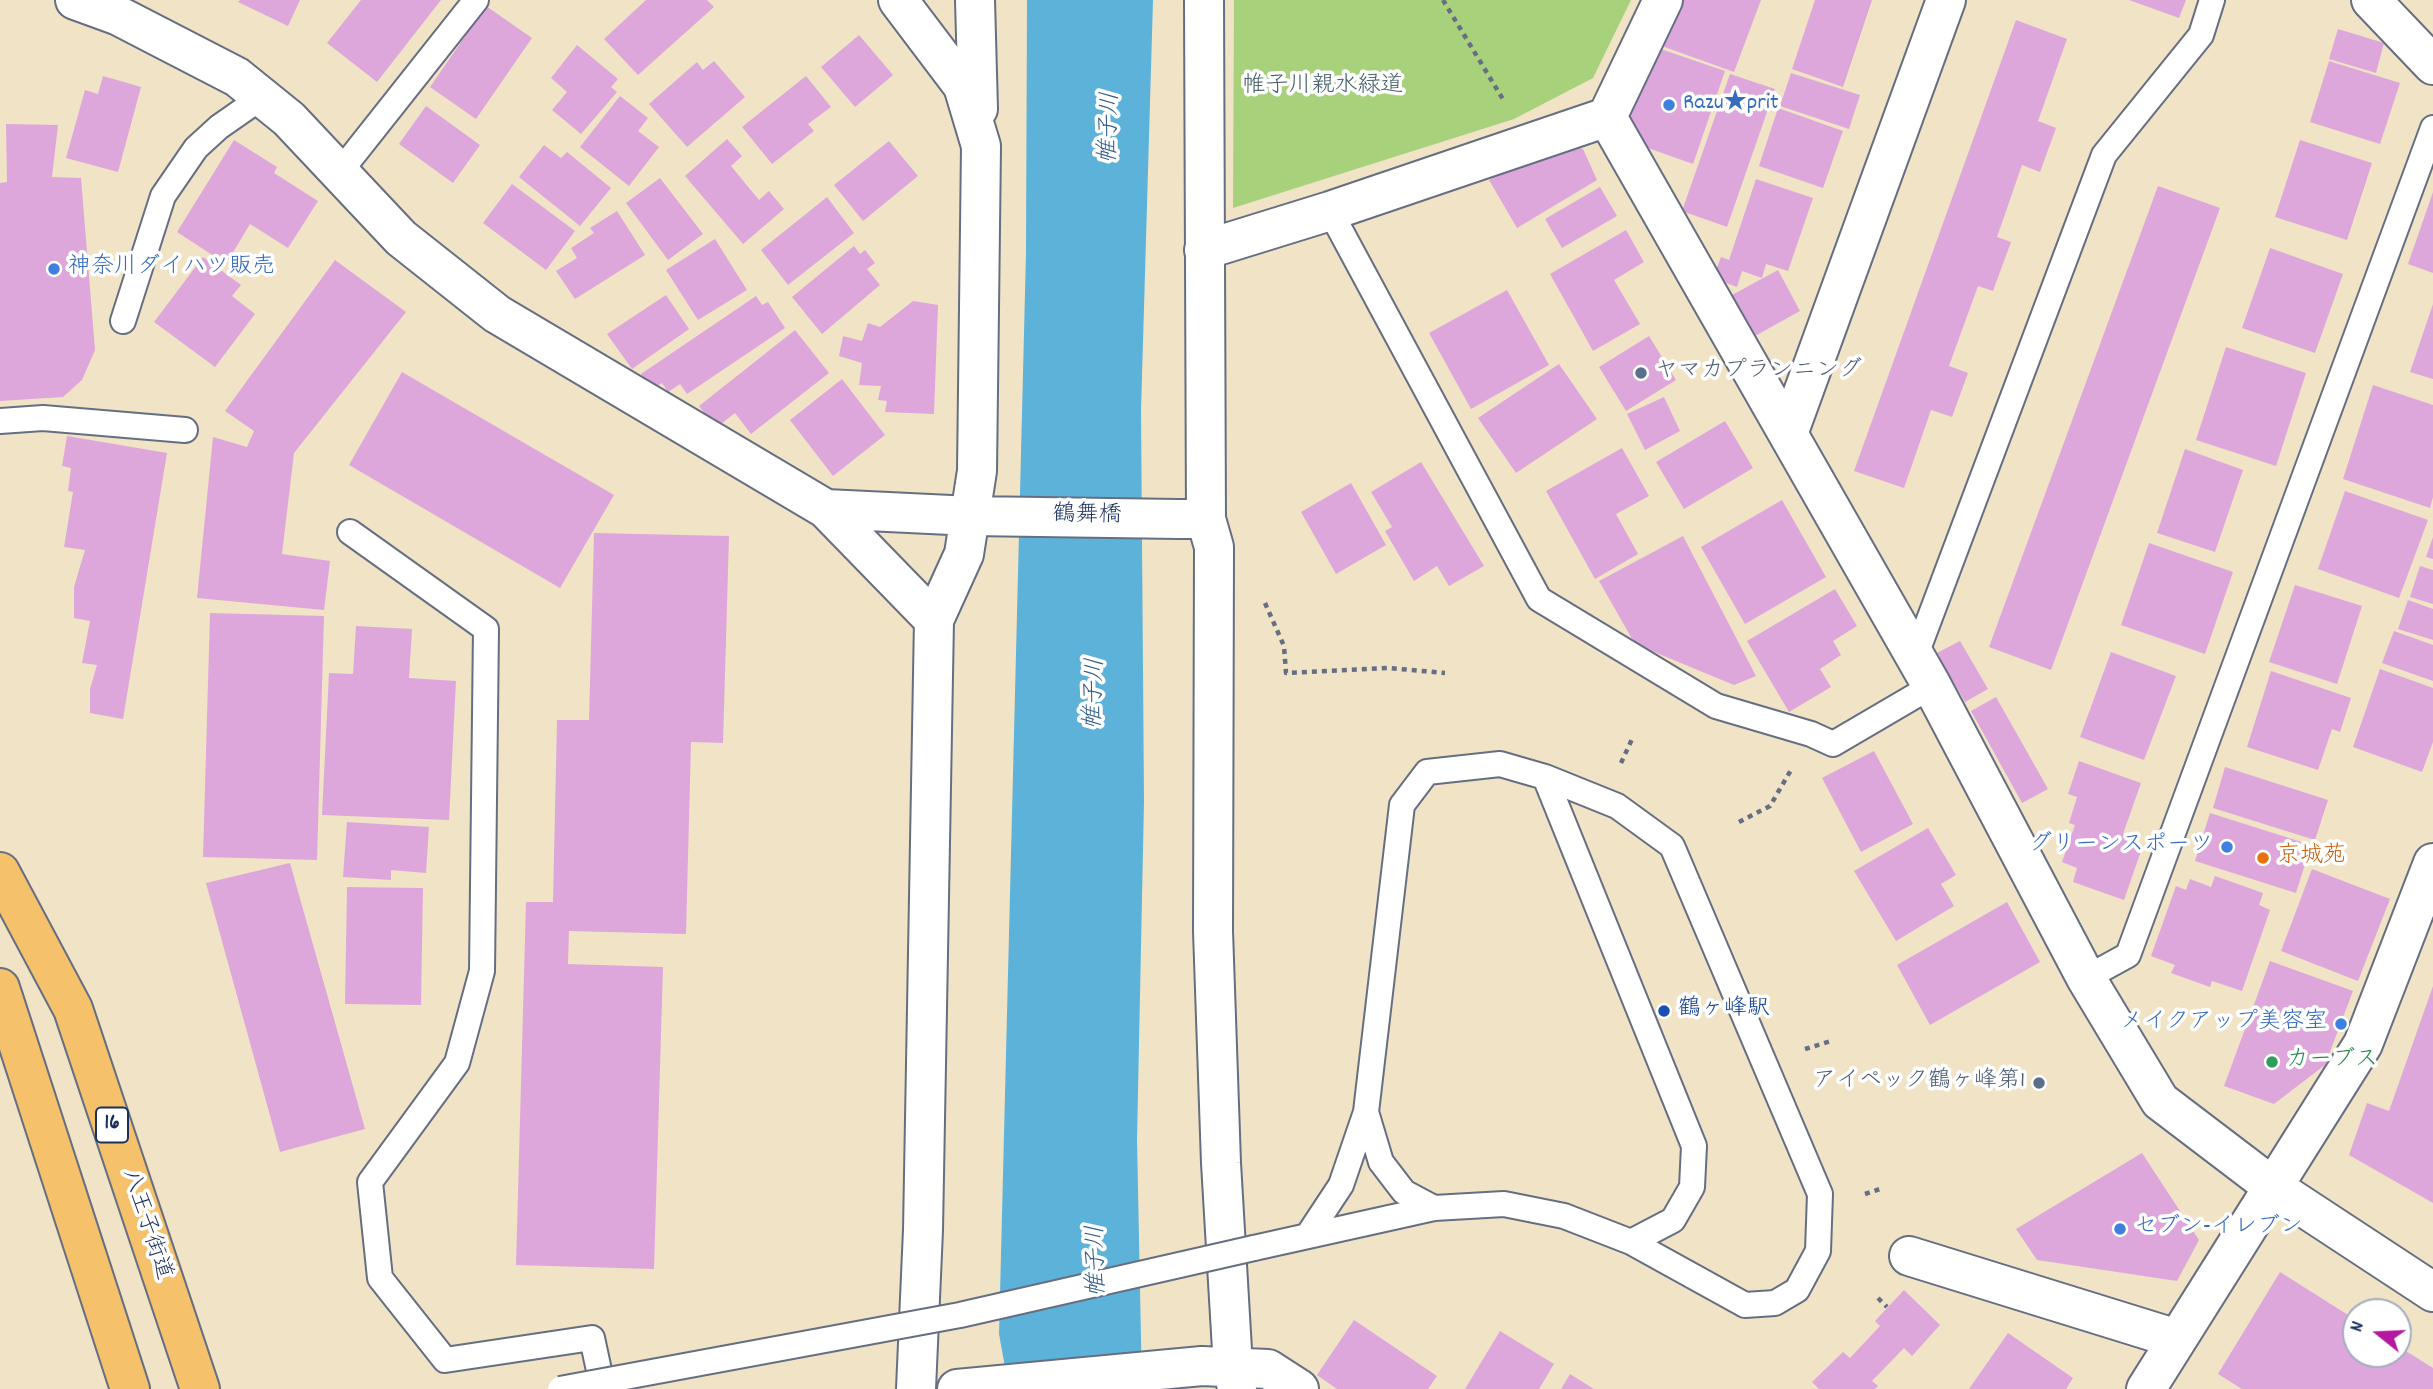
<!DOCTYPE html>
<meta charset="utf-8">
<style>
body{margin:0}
#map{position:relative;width:2433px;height:1389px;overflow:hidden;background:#f0e3c6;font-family:Dekko,sans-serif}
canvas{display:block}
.north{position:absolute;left:2342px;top:1298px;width:70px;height:70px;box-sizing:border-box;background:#fff;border:2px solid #a4acbf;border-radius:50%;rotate:288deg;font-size:19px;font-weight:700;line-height:28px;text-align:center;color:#1b2f5e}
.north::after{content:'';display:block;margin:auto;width:24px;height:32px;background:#b5179e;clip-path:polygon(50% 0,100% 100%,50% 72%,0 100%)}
</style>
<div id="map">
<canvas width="2433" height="1389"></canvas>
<div class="north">N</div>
</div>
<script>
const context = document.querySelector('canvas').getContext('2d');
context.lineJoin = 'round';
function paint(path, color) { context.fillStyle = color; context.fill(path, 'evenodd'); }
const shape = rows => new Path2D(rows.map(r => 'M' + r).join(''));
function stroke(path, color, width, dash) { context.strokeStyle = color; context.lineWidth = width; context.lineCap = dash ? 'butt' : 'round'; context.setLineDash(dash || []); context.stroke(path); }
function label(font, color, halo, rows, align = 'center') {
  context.font = font + ' Dekko,"Klee One",sans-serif'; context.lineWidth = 7; context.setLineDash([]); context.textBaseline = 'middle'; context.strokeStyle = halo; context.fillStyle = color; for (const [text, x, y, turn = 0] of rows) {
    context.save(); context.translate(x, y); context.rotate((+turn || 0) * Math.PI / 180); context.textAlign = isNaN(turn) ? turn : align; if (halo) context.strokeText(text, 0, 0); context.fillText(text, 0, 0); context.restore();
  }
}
const green = shape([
 [1234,0,1631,0,1593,78,1514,119,1233,208]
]);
const water = shape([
 [1027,0,1153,0,1141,410,1144,801,1137,1139,1142,1389,1009,1389,999,1334,1026,253]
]);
const building = shape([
 [240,0,300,0,288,26,238,2],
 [361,0,441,0,377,82,327,43],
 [646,0,707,0,714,7,638,75,604,39],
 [1676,0,1761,0,1734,72,1659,45],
 [1815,0,1872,0,1843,87,1792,69],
 [2129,0,2186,0,2179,18],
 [486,6,532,38,476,119,430,87],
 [2016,20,2067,39,2038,121,2056,128,2040,172,2022,165,1997,237,2011,242,1993,291,1978,286,1949,366,1968,373,1952,417,1931,410,1904,488,1854,471],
 [2338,29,2384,43,2376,73,2329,59],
 [859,35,893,75,855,107,821,67],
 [577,45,618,79,611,87,617,92,581,134,552,110,567,92,551,78],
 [1655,47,1725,71,1693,164,1648,148,1629,115],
 [714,61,745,97,687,147,649,104,697,62,703,70],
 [2329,61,2400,83,2380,144,2310,122],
 [1791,73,1860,95,1849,129,1780,106],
 [1730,74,1775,89,1727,227,1682,211],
 [103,76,141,87,118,172,66,158,85,90,98,94],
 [806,76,831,107,808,124,814,131,772,164,742,127],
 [620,96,648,118,638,131,659,147,629,186,580,147],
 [426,106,480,145,453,183,399,144],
 [1778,108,1843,131,1823,188,1759,166],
 [6,124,58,125,52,177,81,178,95,350,82,380,63,397,0,401,0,183,7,182],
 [727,139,742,156,731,166,759,200,769,191,784,209,743,244,685,176],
 [234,140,277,167,274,173,318,201,288,248,250,224,226,264,177,232],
 [2300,140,2372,163,2347,240,2275,217],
 [889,141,918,176,863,221,834,185],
 [1558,142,1583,149,1597,180,1517,228,1489,180],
 [544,145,561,158,567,152,611,188,580,226,519,177],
 [660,178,703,234,668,260,626,203],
 [1756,179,1813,198,1788,271,1766,264,1762,278,1742,271,1737,287,1713,278,1721,257,1729,260],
 [512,184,575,231,546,270,483,223],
 [2158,186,2220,208,2051,670,1989,647],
 [1600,187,1617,216,1562,248,1545,219],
 [2433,192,2433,273,2408,264],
 [827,197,854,233,788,285,761,250],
 [617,211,645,255,575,299,556,271,577,258,571,248,594,233,590,228],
 [1626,230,1644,262,1614,280,1640,324,1593,351,1550,274],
 [715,239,747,290,698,320,666,270],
 [854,246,860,254,865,250,875,263,867,269,880,285,822,334,792,297],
 [2270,248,2343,274,2315,353,2242,328],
 [203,257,241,285,232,296,255,314,215,367,154,322],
 [335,260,406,312,294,453,282,554,330,561,324,610,197,598,213,437,247,447,254,431,225,411],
 [1778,270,1800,311,1755,336,1732,295],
 [1507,290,1549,365,1471,409,1429,333],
 [666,295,689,329,632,369,607,334],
 [756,296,762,305,768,302,785,328,687,394,680,384,668,392,662,383,652,390,641,374],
 [913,301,938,305,934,414,885,412,887,401,878,400,881,386,859,385,862,363,839,356,843,336,862,341,868,323,880,327],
 [2433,304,2433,379,2410,372],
 [795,330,829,373,751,434,735,413,716,428,699,406],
 [1649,336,1676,380,1626,411,1599,367],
 [2226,347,2306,373,2276,466,2196,440],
 [1559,364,1597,419,1516,473,1478,418],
 [402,372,614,495,560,588,349,465],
 [842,379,885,435,833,476,790,420],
 [2373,385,2433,405,2433,497,2430,508,2343,479],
 [1664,397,1680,431,1645,450,1627,414],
 [1725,421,1753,468,1684,509,1656,462],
 [67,436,167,453,123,719,90,713,90,689,97,665,82,663,90,621,74,618,74,587,85,550,64,547,73,492,68,491,71,468,62,466],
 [1622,448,1649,496,1616,514,1638,554,1595,579,1546,491],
 [2185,449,2243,470,2215,552,2157,533],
 [1421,462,1484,566,1449,586,1437,566,1414,581,1385,531,1392,527,1371,492],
 [1351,483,1386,545,1336,574,1301,512],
 [2345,491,2428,520,2399,598,2318,569],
 [1782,500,1826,577,1745,624,1701,547],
 [594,533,729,536,723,743,691,742,686,934,569,931,568,964,663,967,654,1269,516,1265,526,902,553,902,557,720,589,720],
 [1683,536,1756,676,1734,685,1635,644,1599,581],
 [2433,537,2433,559,2426,557],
 [2149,543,2233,572,2205,654,2121,625],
 [2420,566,2433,570,2433,604,2410,597],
 [2295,585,2362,606,2337,684,2269,662],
 [1835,589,1857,626,1833,641,1841,655,1820,669,1831,687,1789,712,1747,641],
 [2408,600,2433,609,2433,640,2398,629],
 [210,613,324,616,317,860,203,857],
 [356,626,412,629,409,678,456,681,449,820,322,815,329,673,353,674],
 [2394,631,2433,645,2433,681,2382,663],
 [1960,641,1988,689,1965,702,1937,653],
 [2111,652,2176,676,2144,760,2080,737],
 [2380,669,2433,688,2433,742,2422,772,2353,747],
 [2271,671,2351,698,2340,732,2332,729,2318,770,2247,747],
 [1996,697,2048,789,2022,803,1971,711],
 [1874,751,1913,824,1861,852,1822,778],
 [2079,761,2141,783,2123,834,2137,839,2134,849,2141,851,2124,900,2073,882,2077,868,2062,862,2075,825,2069,823,2077,797,2068,794],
 [2225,767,2328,800,2315,840,2213,808],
 [2210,813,2311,845,2296,893,2195,861],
 [347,822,429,827,426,873,391,870,391,880,343,877],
 [1928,828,1956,875,1941,884,1954,906,1896,941,1854,871],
 [290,863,365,1129,280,1152,206,883],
 [2312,869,2390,899,2358,981,2281,951],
 [2215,876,2263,893,2259,905,2270,910,2242,991,2212,981,2210,987,2171,973,2175,965,2151,956,2176,886,2186,890,2190,879,2211,887],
 [347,887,423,888,421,1005,345,1004],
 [2007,902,2040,962,1930,1025,1897,965],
 [2270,961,2353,991,2325,1065,2274,1104,2224,1086],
 [2433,986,2433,1203,2349,1155,2367,1103,2389,1111],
 [2142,1153,2199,1240,2177,1281,2037,1260,2016,1229],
 [2280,1272,2356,1320,2356,1354,2398,1354,2398,1346,2433,1368,2433,1389,2242,1389,2218,1374],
 [1904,1290,1940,1325,1912,1356,1904,1348,1872,1381,1878,1386,1875,1389,1819,1389,1812,1382,1843,1352,1850,1358,1880,1326,1875,1321],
 [1354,1320,1437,1376,1428,1389,1337,1389,1317,1375],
 [1500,1331,1554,1364,1539,1389,1465,1389],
 [2008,1333,2073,1378,2066,1389,1969,1389],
 [1570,1374,1594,1389,1561,1389]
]);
const path = shape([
 [1443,0,1504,101],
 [1265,603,1284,646,1286,673,1389,668,1445,673],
 [1621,763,1633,737],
 [1739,822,1770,806,1791,770],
 [1805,1049,1831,1041],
 [1865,1194,1883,1188],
 [1878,1298,1887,1307]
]);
const lane = shape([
 [339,173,476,0],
 [1330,211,1539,599,1716,706,1811,734,1833,744,1932,686],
 [123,321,163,196,196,148,219,127,262,97],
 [0,421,43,418,185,430],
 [350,532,486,629,482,971,457,1063,370,1182,380,1278,445,1360,592,1338,603,1389],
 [1915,657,2104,155,2201,35,2212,0],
 [1545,777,1694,1146,1692,1187,1673,1220,1631,1242],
 [2086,978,2128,955,2433,128],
 [1366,1112,1381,1162,1404,1192,1434,1208],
 [1254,1248,1434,1208,1504,1204,1564,1216,1631,1242,1745,1305,1775,1303,1797,1290,1818,1251,1820,1194,1672,846,1617,806,1545,777,1500,764,1427,772,1402,805,1366,1112,1341,1185,1308,1235]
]);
const street = shape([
 [75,0,119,16,237,77,289,119,401,238,497,314,826,509,971,516,1179,519,1206,519,1204,0],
 [898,0,963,86,981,146,977,471,964,554,934,620],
 [975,0,978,109],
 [2371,0,2433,65],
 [1607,117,1932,686,2086,978,2160,1101,2273,1187,2433,1292],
 [1204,250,1330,211,1607,117,1663,0],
 [1788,434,1946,0],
 [826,509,934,620,923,1230,916,1389],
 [1206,519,1214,547,1213,931,1221,1163,1233,1367,1237,1389],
 [1909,1256,2177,1339],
 [957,1389,1202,1366,1268,1369,1299,1389],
 [2146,1389,2363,1044,2433,863]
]);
const highway = shape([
 [0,872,73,1009,200,1389],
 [0,988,130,1389]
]);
const laneBridge = shape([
 [560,1389,960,1315,1254,1248]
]);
const markers = [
 [1669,105,7,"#3f7fe0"],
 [54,269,7,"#3f7fe0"],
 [1641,373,7,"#5c6f8a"],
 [2227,847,7,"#3f7fe0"],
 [2263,858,7,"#e8710a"],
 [1664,1011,7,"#1a4fb4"],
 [2341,1024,7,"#3f7fe0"],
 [2272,1062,7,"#2e9e5b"],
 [2039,1083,7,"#5c6f8a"],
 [2120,1229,7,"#3f7fe0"]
];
const shields = [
 [112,1125,32]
];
const shieldNames = [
 ["16",112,1125]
];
const parkNames = [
 ["帷子川親水緑道",1323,88]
];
const shopNames = [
 ["Razu★prit",1683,105],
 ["神奈川ダイハツ販売",68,269],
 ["グリーンスポーツ",2213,847,"right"],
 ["メイクアップ美容室",2327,1024,"right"],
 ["セブン-イレブン",2134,1229]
];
const serviceNames = [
 ["ヤマカプランニング",1655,373],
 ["アイペック鶴ヶ峰第1",2025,1083,"right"]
];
const streetNames = [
 ["鶴舞橋",1087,517,1],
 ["八王子街道",145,1225,72]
];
const foodNames = [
 ["京城苑",2277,858]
];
const transitNames = [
 ["鶴ヶ峰駅",1678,1011]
];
const leisureNames = [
 ["カーブス",2286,1062]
];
const waterNames = [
 ["帷子川",1112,128,-88],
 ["帷子川",1097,694,-88],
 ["帷子川",1099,1261,-91]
];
paint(green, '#a8d17c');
paint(water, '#5db2d9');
paint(building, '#dea7db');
stroke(lane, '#666e82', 28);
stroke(street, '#666e82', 42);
stroke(highway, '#666e82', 42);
stroke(path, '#666e82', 4.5, [5, 5]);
stroke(lane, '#fff', 24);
stroke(street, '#fff', 38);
stroke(highway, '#f5c16b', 38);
stroke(laneBridge, '#666e82', 28, []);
stroke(laneBridge, '#fff', 24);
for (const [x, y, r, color] of markers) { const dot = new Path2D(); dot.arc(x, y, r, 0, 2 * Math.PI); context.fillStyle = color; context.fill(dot); stroke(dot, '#fff', 2.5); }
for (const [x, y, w] of shields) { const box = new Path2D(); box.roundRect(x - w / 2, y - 17.5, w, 35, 5); context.fillStyle = '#fff'; context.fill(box); stroke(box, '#1b2f5e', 2); }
label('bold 21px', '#1b2f5e', null, shieldNames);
label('23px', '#456067', '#fff', parkNames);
label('23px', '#366cbe', '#fff', shopNames, 'left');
label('23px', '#4e5e75', '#fff', serviceNames, 'left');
label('23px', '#1b2f5e', '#fff', streetNames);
label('23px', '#c56008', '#fff', foodNames, 'left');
label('23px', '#164399', '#fff', transitNames, 'left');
label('23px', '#27864d', '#fff', leisureNames, 'left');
label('italic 24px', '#325d89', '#fff', waterNames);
</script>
